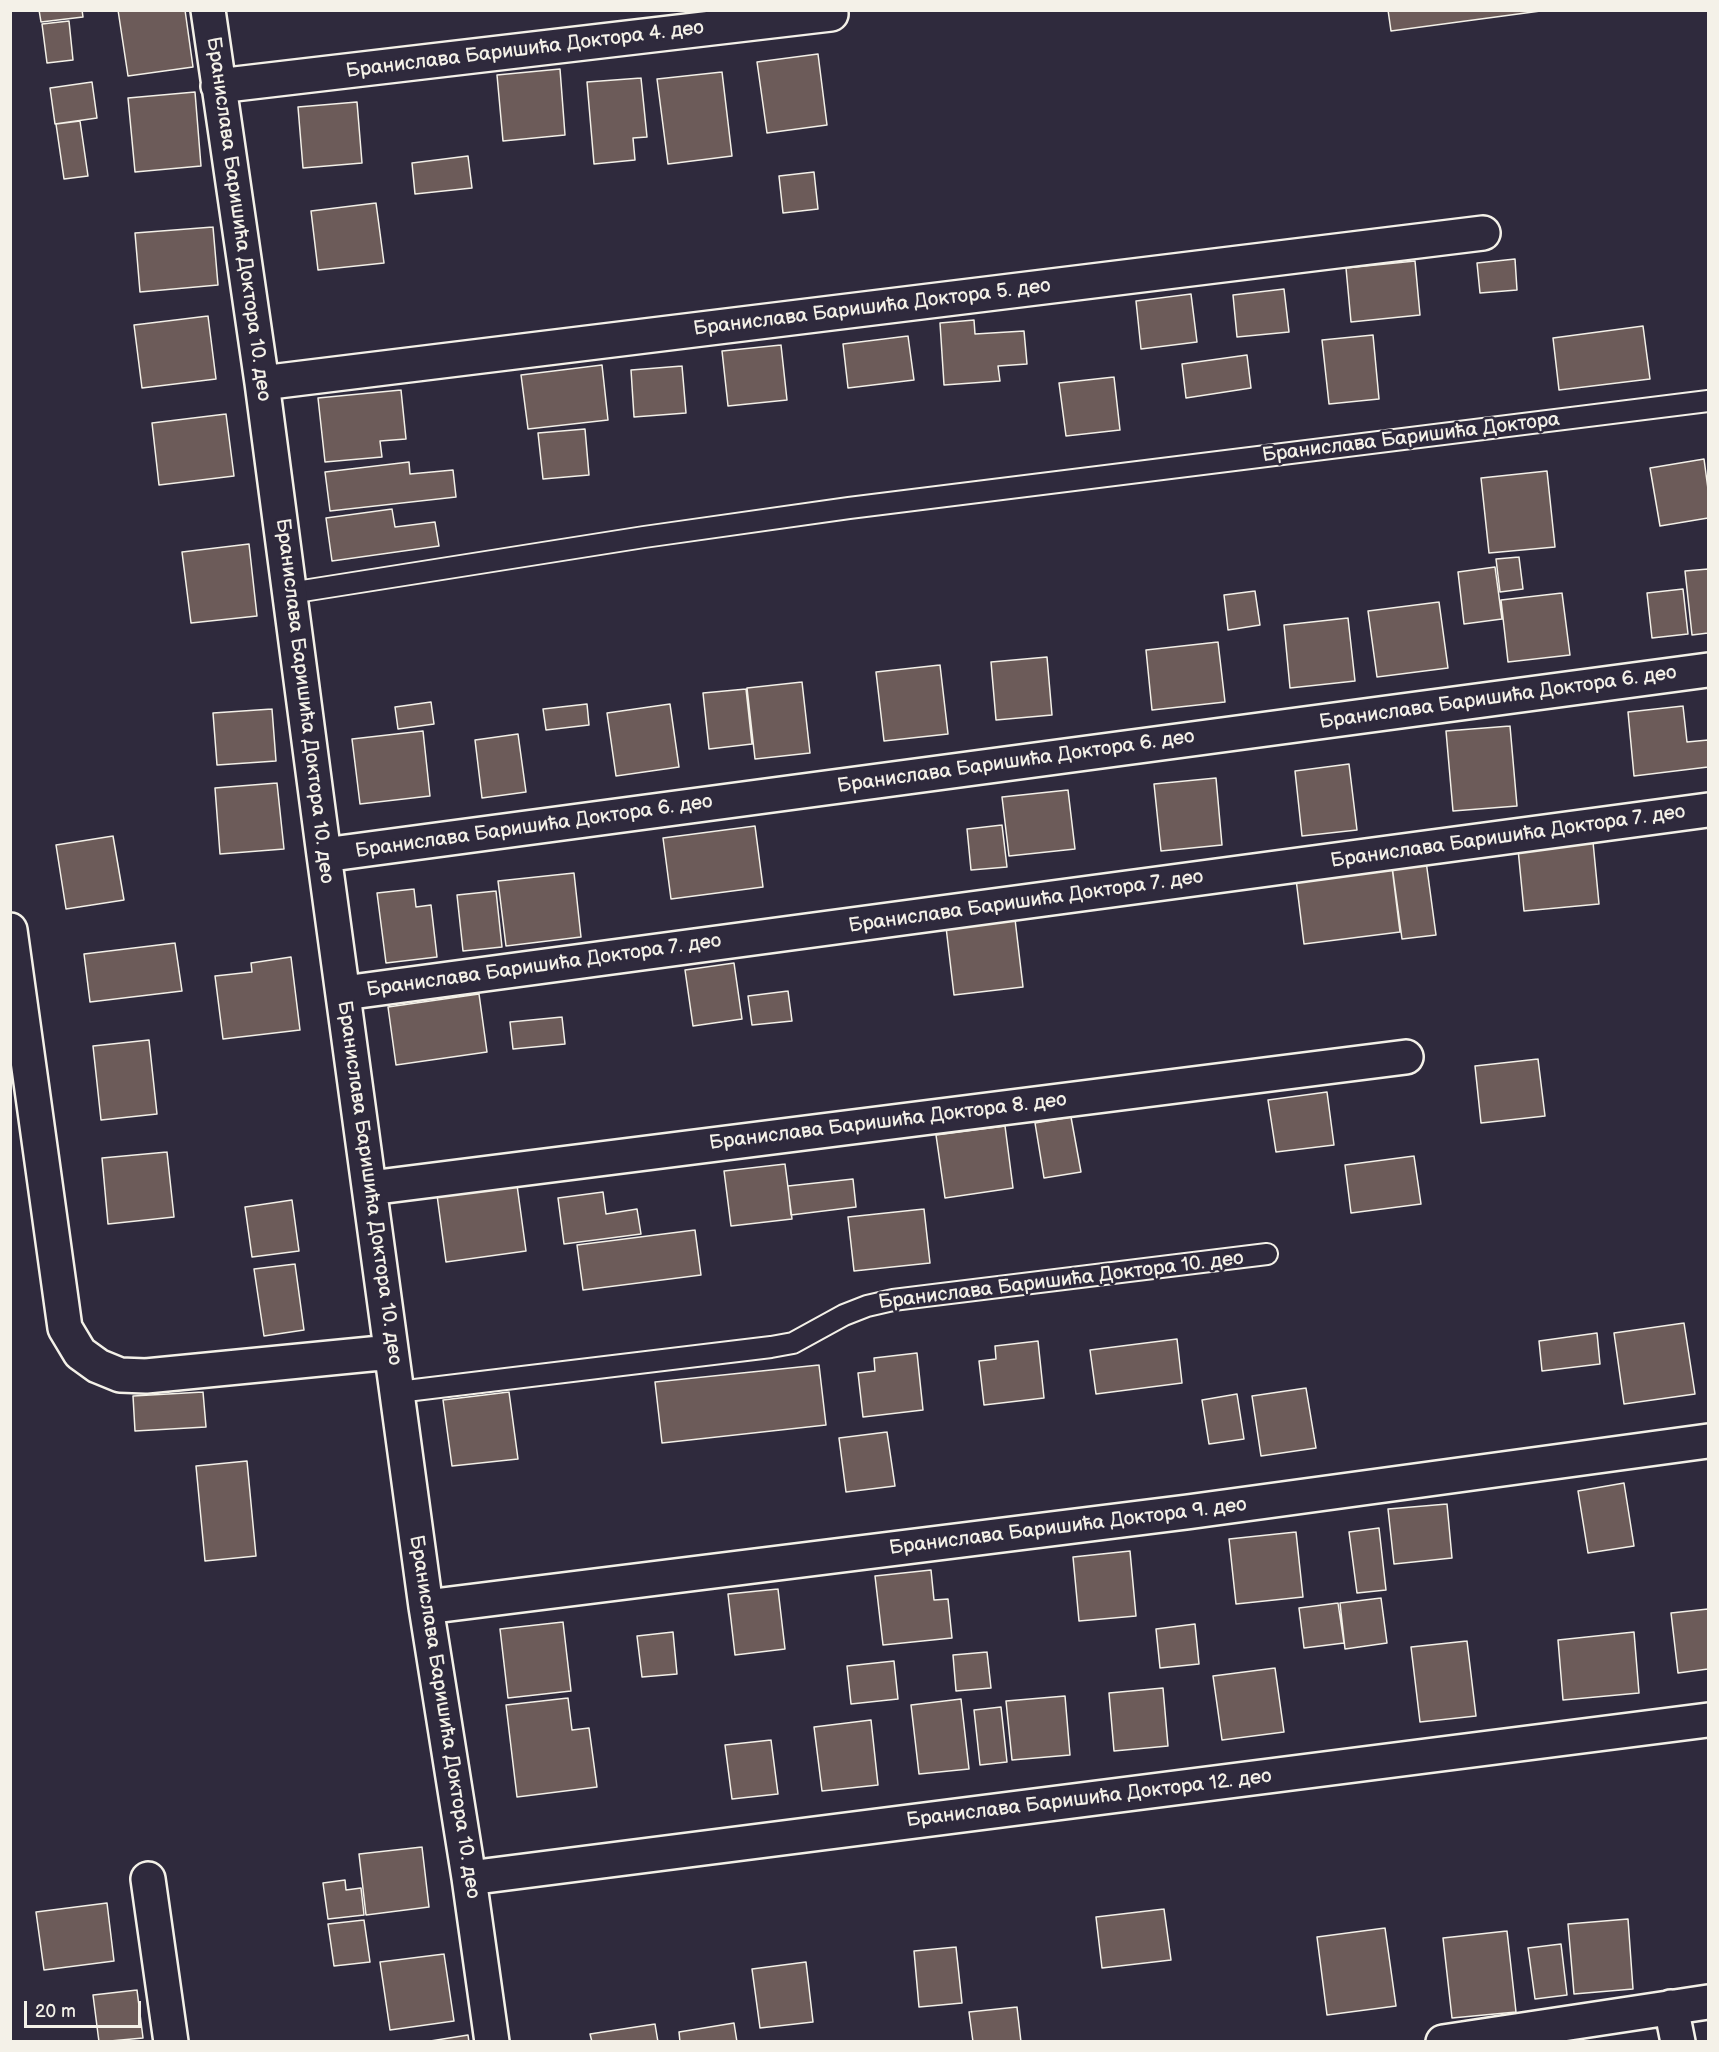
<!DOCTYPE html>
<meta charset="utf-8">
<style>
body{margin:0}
#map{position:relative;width:1719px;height:2052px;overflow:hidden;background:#2f2a3d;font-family:"Balsamiq Sans",sans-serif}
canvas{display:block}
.frame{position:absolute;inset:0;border:12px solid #f4f1e8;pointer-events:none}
.scale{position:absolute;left:24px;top:2001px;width:117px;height:27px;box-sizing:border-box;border:3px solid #f4f1e8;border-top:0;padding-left:8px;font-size:18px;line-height:21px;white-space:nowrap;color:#f4f1e8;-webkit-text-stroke:4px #2f2a3d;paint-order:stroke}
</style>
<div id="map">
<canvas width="1719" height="2052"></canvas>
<div class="frame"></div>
<div class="scale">20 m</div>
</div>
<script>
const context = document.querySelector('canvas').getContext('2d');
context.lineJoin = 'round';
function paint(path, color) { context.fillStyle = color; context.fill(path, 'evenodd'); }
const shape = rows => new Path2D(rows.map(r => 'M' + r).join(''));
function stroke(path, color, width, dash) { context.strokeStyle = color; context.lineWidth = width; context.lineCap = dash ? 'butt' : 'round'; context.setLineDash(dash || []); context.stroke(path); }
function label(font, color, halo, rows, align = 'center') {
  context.font = font + ' "Balsamiq Sans",sans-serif'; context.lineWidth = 5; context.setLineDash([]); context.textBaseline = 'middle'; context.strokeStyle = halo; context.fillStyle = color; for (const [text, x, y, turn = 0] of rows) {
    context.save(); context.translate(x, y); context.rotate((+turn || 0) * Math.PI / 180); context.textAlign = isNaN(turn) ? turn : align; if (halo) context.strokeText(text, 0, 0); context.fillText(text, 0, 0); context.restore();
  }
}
const building = shape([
 [39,10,82,10,83,17,41,22,39,10],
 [118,10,185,10,193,67,128,76,118,10],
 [1388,10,1548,10,1391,31,1388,10],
 [69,21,73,60,47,63,42,24,69,21],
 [818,54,827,125,767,133,757,62,818,54],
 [560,69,565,135,503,141,497,75,560,69],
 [722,72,732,156,668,164,657,79,722,72],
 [641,78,647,137,633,138,635,160,594,164,587,82,641,78],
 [92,82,97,118,55,124,50,88,92,82],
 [195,92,201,166,135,172,128,98,195,92],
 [357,102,362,163,303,168,298,107,357,102],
 [80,121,88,176,64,179,56,124,80,121],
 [468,156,472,188,415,194,412,163,468,156],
 [814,172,818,209,783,213,779,176,814,172],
 [376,203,384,263,318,270,311,211,376,203],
 [213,227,218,285,140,292,135,233,213,227],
 [1515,259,1517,290,1480,293,1477,263,1515,259],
 [1415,261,1420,315,1351,322,1346,268,1415,261],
 [1284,289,1289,332,1237,337,1233,295,1284,289],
 [1191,294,1197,342,1141,349,1136,301,1191,294],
 [208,316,216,379,142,388,134,325,208,316],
 [974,320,975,334,1024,331,1027,364,998,366,1000,381,944,385,940,323,974,320],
 [1643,326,1650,379,1559,390,1553,338,1643,326],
 [1373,335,1379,399,1329,404,1322,340,1373,335],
 [908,336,914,380,848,388,843,344,908,336],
 [781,345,787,400,728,406,722,351,781,345],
 [1247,355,1251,388,1186,398,1182,364,1247,355],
 [602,365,608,420,528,429,521,375,602,365],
 [682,366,686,413,634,417,631,370,682,366],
 [1114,377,1120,430,1066,436,1059,383,1114,377],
 [401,390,406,439,380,441,382,457,325,462,318,398,401,390],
 [226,414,234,476,159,485,152,423,226,414],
 [585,429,589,475,543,479,538,433,585,429],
 [1704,459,1708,489,1708,518,1660,526,1650,468,1704,459],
 [409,462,410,474,453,470,456,497,330,511,325,472,409,462],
 [1547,471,1555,547,1489,553,1481,478,1547,471],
 [392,509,395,527,435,522,439,546,332,561,326,518,392,509],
 [249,544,257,616,191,623,182,552,249,544],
 [1519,557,1523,589,1500,592,1496,559,1519,557],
 [1495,567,1502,619,1464,624,1458,572,1495,567],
 [1708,569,1708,633,1692,635,1685,571,1708,569],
 [1683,589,1688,634,1652,638,1647,593,1683,589],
 [1255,591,1260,625,1228,630,1224,595,1255,591],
 [1562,593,1570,655,1508,662,1501,600,1562,593],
 [1439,602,1448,668,1377,677,1368,611,1439,602],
 [1348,618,1355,681,1290,688,1284,625,1348,618],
 [1218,642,1225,702,1152,710,1146,650,1218,642],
 [1047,657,1052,715,996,720,991,662,1047,657],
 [940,665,948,734,884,741,876,672,940,665],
 [802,682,810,753,755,759,747,688,802,682],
 [746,689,752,744,709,749,703,693,746,689],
 [431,702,434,724,398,729,395,707,431,702],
 [587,704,589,725,546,730,543,709,587,704],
 [670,704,679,767,616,776,607,713,670,704],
 [1683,706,1687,742,1708,740,1708,767,1634,776,1628,712,1683,706],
 [272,709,276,761,217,765,213,713,272,709],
 [1510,726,1517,806,1453,811,1446,731,1510,726],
 [423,731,430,796,360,804,352,739,423,731],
 [518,734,526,792,482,798,475,740,518,734],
 [1349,764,1357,830,1302,836,1295,771,1349,764],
 [1216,778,1222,845,1161,851,1154,784,1216,778],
 [277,783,284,849,220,854,215,788,277,783],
 [1068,790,1075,849,1009,856,1002,797,1068,790],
 [1002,825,1007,867,971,870,967,829,1002,825],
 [755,826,763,887,671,899,663,838,755,826],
 [113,836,124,900,66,909,56,845,113,836],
 [1593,842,1599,904,1524,911,1518,849,1593,842],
 [1426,861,1436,935,1402,939,1392,866,1426,861],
 [1392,867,1400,932,1304,944,1296,879,1392,867],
 [574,873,581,937,506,946,498,881,574,873],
 [414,889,416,907,431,905,437,957,386,963,377,893,414,889],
 [496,891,502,947,463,951,457,895,496,891],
 [1015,919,1023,987,954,995,946,927,1015,919],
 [175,943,182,991,90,1002,84,954,175,943],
 [291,957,300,1030,223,1039,215,976,252,972,251,963,291,957],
 [734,963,742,1019,693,1026,685,970,734,963],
 [788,991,792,1021,752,1025,748,996,788,991],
 [479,994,487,1052,396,1065,388,1007,479,994],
 [562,1017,565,1044,513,1049,510,1022,562,1017],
 [149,1040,157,1114,101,1120,93,1046,149,1040],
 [1538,1059,1545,1116,1481,1123,1475,1066,1538,1059],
 [1327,1092,1334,1145,1276,1152,1268,1100,1327,1092],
 [1071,1117,1081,1172,1044,1178,1035,1123,1071,1117],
 [1005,1126,1013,1188,945,1198,936,1135,1005,1126],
 [167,1152,174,1217,108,1224,102,1158,167,1152],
 [1414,1156,1421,1204,1351,1213,1345,1165,1414,1156],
 [785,1164,792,1219,731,1226,724,1171,785,1164],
 [853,1179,856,1207,791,1215,788,1186,853,1179],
 [517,1185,526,1251,446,1262,437,1195,517,1185],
 [603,1192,606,1214,637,1209,641,1234,564,1244,558,1198,603,1192],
 [292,1200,299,1251,252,1257,245,1207,292,1200],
 [924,1209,930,1263,854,1271,848,1217,924,1209],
 [695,1230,701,1275,583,1290,577,1245,695,1230],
 [295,1264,304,1330,264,1336,254,1269,295,1264],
 [1684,1323,1695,1394,1624,1404,1614,1333,1684,1323],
 [1597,1333,1600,1364,1542,1371,1539,1341,1597,1333],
 [1177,1339,1182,1383,1096,1394,1090,1350,1177,1339],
 [1038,1341,1044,1398,984,1405,979,1361,996,1359,995,1346,1038,1341],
 [917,1353,923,1410,863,1417,858,1373,875,1371,874,1358,917,1353],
 [819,1365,826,1425,662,1443,655,1382,819,1365],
 [1306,1388,1316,1448,1261,1456,1252,1396,1306,1388],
 [203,1392,206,1427,135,1431,133,1396,203,1392],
 [509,1392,518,1459,452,1466,443,1400,509,1392],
 [1237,1394,1244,1439,1209,1444,1202,1400,1237,1394],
 [887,1432,895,1486,846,1492,839,1438,887,1432],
 [247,1461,256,1556,205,1561,196,1466,247,1461],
 [1624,1483,1634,1546,1588,1553,1578,1491,1624,1483],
 [1447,1504,1452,1558,1394,1564,1388,1509,1447,1504],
 [1379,1528,1386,1590,1357,1593,1349,1532,1379,1528],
 [1296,1532,1303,1597,1236,1604,1229,1539,1296,1532],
 [1130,1551,1136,1616,1079,1621,1073,1557,1130,1551],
 [931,1570,934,1600,948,1599,952,1638,883,1645,875,1576,931,1570],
 [778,1589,785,1649,735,1655,728,1594,778,1589],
 [1381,1598,1387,1643,1345,1649,1340,1603,1381,1598],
 [1338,1603,1344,1643,1304,1648,1299,1608,1338,1603],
 [1708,1609,1708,1669,1678,1673,1671,1613,1708,1609],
 [563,1622,571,1691,508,1698,500,1629,563,1622],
 [1195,1624,1199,1664,1160,1668,1156,1629,1195,1624],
 [673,1632,677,1674,642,1677,637,1636,673,1632],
 [1634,1632,1639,1693,1563,1700,1558,1640,1634,1632],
 [1467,1641,1476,1716,1420,1722,1411,1647,1467,1641],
 [987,1652,991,1688,956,1691,953,1655,987,1652],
 [894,1661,898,1699,851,1704,847,1666,894,1661],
 [1275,1668,1284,1732,1222,1740,1213,1676,1275,1668],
 [1163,1688,1168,1746,1114,1751,1109,1693,1163,1688],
 [1065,1696,1070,1755,1012,1760,1006,1701,1065,1696],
 [568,1698,572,1730,589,1728,597,1787,517,1797,506,1705,568,1698],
 [961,1699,969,1769,919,1774,911,1705,961,1699],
 [1001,1707,1007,1762,980,1765,974,1710,1001,1707],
 [871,1720,878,1785,822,1791,814,1727,871,1720],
 [771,1740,778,1794,732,1799,725,1745,771,1740],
 [422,1847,429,1907,366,1915,359,1854,422,1847],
 [345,1880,346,1890,361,1888,364,1915,328,1919,323,1883,345,1880],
 [107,1903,114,1961,44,1970,36,1912,107,1903],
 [1164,1909,1171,1960,1102,1968,1096,1917,1164,1909],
 [1628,1919,1633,1989,1574,1994,1568,1924,1628,1919],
 [364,1920,370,1962,334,1966,328,1924,364,1920],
 [1385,1928,1396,2006,1327,2015,1317,1937,1385,1928],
 [1507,1931,1516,2012,1452,2018,1443,1938,1507,1931],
 [1561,1944,1567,1995,1535,1999,1528,1948,1561,1944],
 [956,1947,962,2003,919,2007,914,1951,956,1947],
 [444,1954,454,2021,390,2030,380,1962,444,1954],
 [806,1962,813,2022,760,2028,752,1969,806,1962],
 [137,1990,143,2038,99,2042,93,1995,137,1990],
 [1017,2007,1021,2042,973,2042,969,2012,1017,2007],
 [734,2023,737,2042,680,2042,679,2032,734,2023],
 [655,2024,658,2042,592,2042,590,2034,655,2024],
 [468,2035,469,2042,424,2042,468,2035]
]);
const service = shape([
 [290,593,644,537,849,508,1708,401],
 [398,1392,771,1347,793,1343,844,1315,867,1306,893,1300,1267,1254]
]);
const minor = shape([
 [208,10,262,383,324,855,426,1607,469,1878,492,2042],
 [218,86,831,14],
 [262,383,1483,233],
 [324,855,1708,670],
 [10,930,65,1328,80,1353,98,1366,120,1375,146,1376,391,1352],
 [344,993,1708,810],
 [370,1188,1406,1057],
 [426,1607,1187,1512,1708,1441],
 [469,1878,1708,1720],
 [148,1879,171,2042],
 [1671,2007,1678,2042],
 [1443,2042,1708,2002]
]);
const streetNames = [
 ["Бранислава Баришића Доктора 4. део",525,50,-7],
 ["Бранислава Баришића Доктора 10. део",238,219,82],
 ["Бранислава Баришића Доктора 5. део",872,308,-7],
 ["Бранислава Баришића Доктора",1411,438,-7],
 ["Бранислава Баришића Доктора 6. део",1498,698,-8],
 ["Бранислава Баришића Доктора 10. део",304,701,83],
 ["Бранислава Баришића Доктора 6. део",1016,762,-8],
 ["Бранислава Баришића Доктора 6. део",534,827,-8],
 ["Бранислава Баришића Доктора 7. део",1508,837,-8],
 ["Бранислава Баришића Доктора 7. део",1026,902,-8],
 ["Бранислава Баришића Доктора 7. део",544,966,-8],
 ["Бранислава Баришића Доктора 8. део",888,1122,-7],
 ["Бранислава Баришића Доктора 10. део",369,1183,82],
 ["Бранислава Баришића Доктора 10. део",1061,1281,-7],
 ["Бранислава Баришића Доктора 9. део",1068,1527,-7],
 ["Бранислава Баришића Доктора 10. део",444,1717,81],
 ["Бранислава Баришића Доктора 12. део",1089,1799,-7]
];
paint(building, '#6c5b59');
stroke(building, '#f4f1e8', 1.5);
stroke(service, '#f4f1e8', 24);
stroke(minor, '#f4f1e8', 38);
stroke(service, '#2f2a3d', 20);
stroke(minor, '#2f2a3d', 33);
label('20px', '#f4f1e8', '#2f2a3d', streetNames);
</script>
